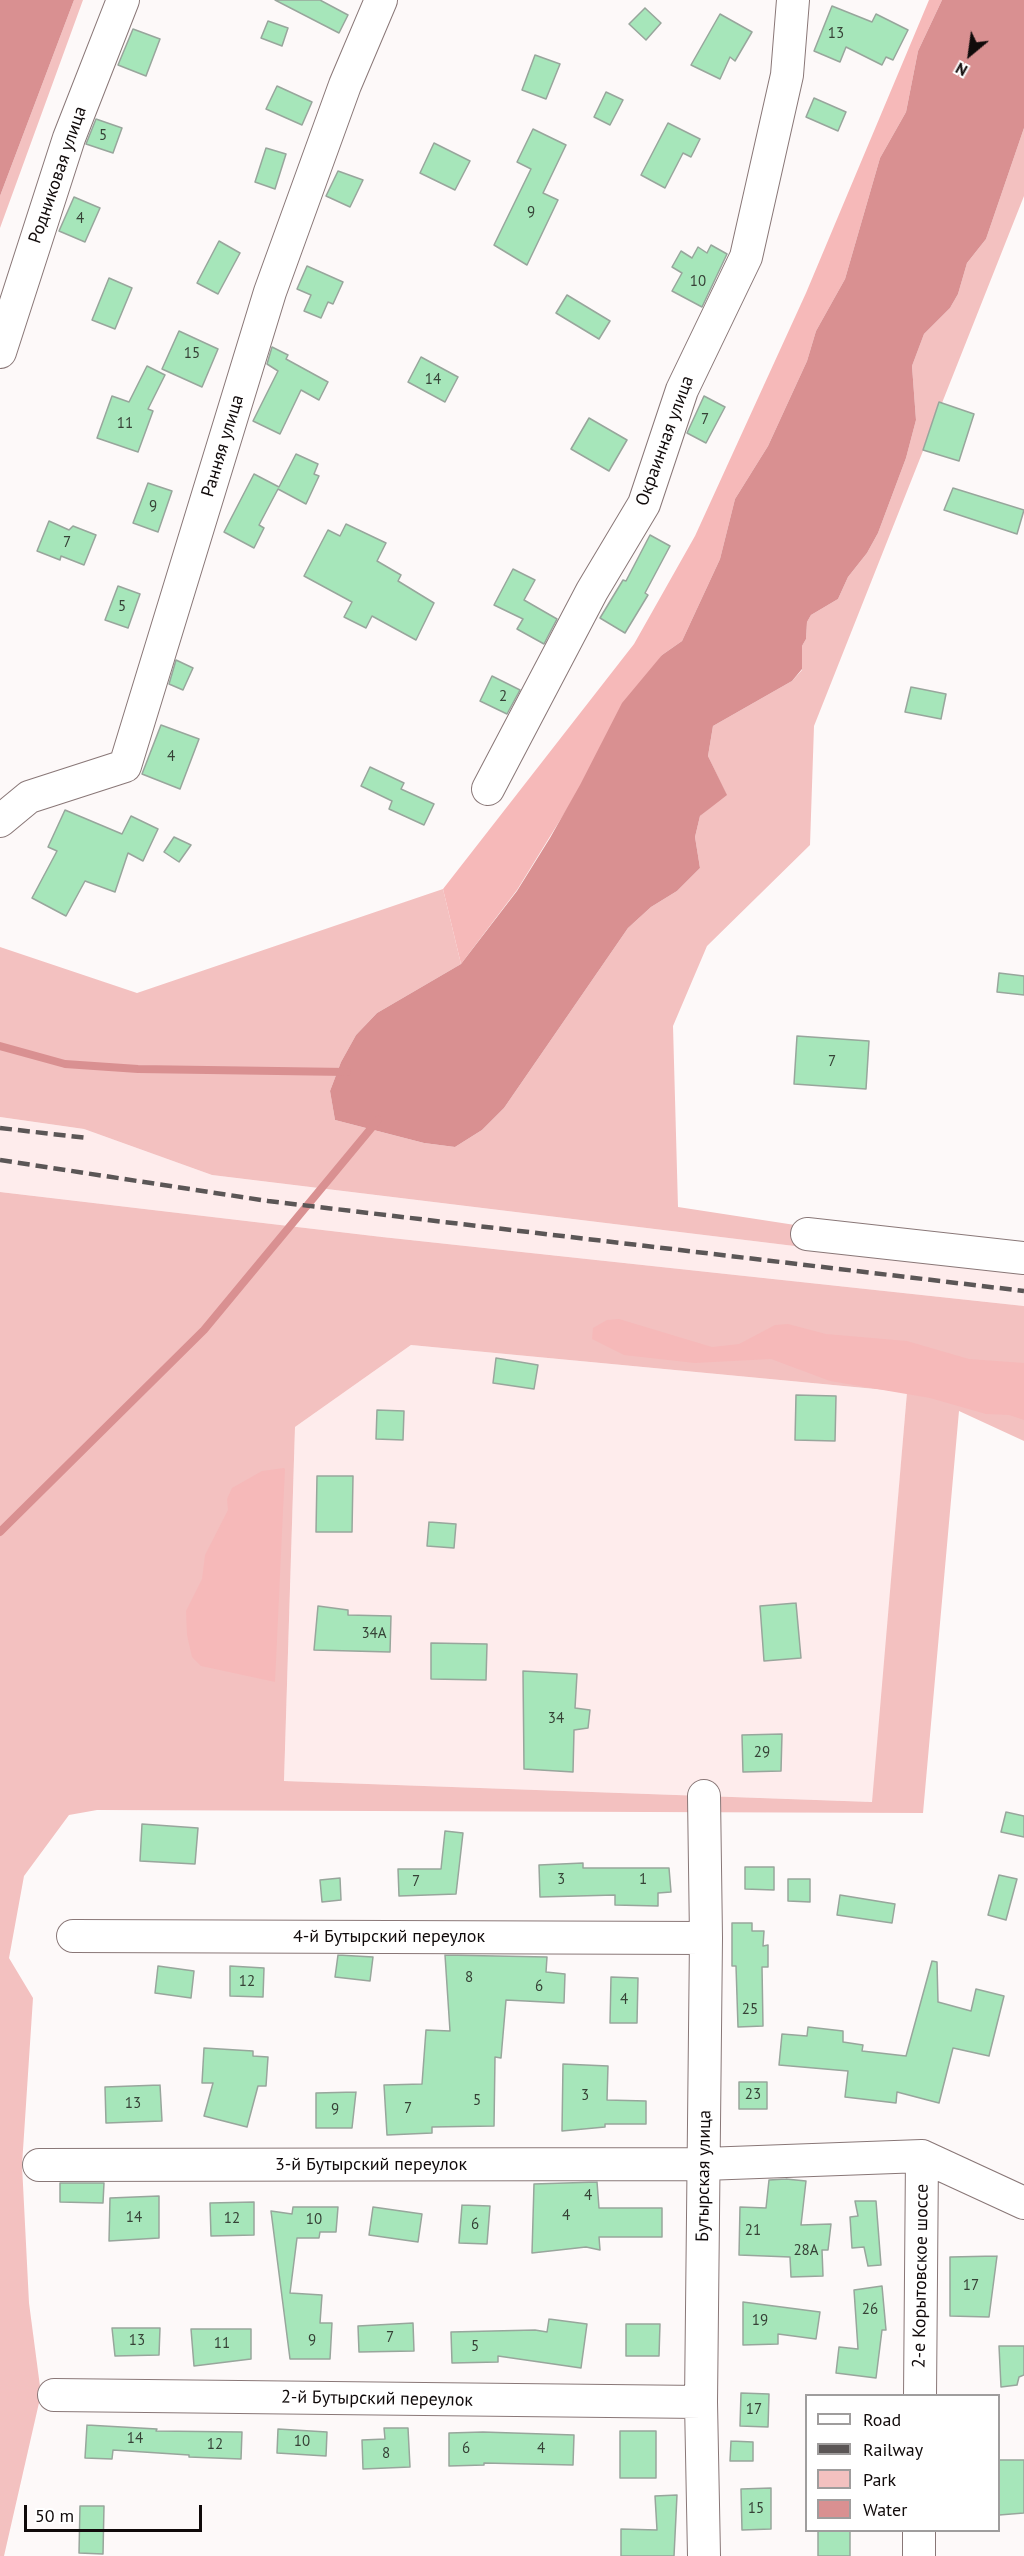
<!DOCTYPE html>
<meta charset="utf-8">
<style>
body{margin:0}
#map{position:relative;width:1024px;height:2556px;overflow:hidden;background:#fdf9f9;font-family:"PT Sans",sans-serif}
canvas{display:block}
.legend{position:absolute;left:805px;top:2394px;width:195px;height:138px;box-sizing:border-box;background:#fff;border:2px solid #9f9d9d;margin:0;padding:8px 10px;list-style:none;font-size:18px;color:#100a0a}
.legend li{display:flex;align-items:center;gap:12px;height:30px}
.legend b{width:30px;border:2px solid #9f9d9d}
.north{position:absolute;left:940px;top:24px;width:60px;height:60px;-webkit-text-stroke:4px #fff;paint-order:stroke;rotate:209deg;font-size:16px;font-weight:700;line-height:24px;text-align:center;color:#100a0a}
.north::after{content:'';display:block;margin:auto;width:21px;height:27px;background:#100a0a;clip-path:polygon(50% 0,100% 100%,50% 72%,0 100%)}
.scale{position:absolute;left:24px;top:2505px;width:178px;height:27px;box-sizing:border-box;border:3px solid #100a0a;border-top:0;padding-left:8px;font-size:18px;line-height:21px;white-space:nowrap;color:#100a0a;-webkit-text-stroke:4px #fff;paint-order:stroke}
</style>
<div id="map">
<canvas width="1024" height="2556"></canvas>
<ul class="legend">
<li><b style="height:8px;background:#fff"></b>Road</li>
<li><b style="height:8px;background:#5b5656"></b>Railway</li>
<li><b style="height:16px;background:#f3c1c0"></b>Park</li>
<li><b style="height:16px;background:#d99091"></b>Water</li>
</ul>
<div class="north">N</div>
<div class="scale">50 m</div>
</div>
<script>
const context = document.querySelector('canvas').getContext('2d');
context.lineJoin = 'round';
function paint(path, color) { context.fillStyle = color; context.fill(path, 'evenodd'); }
const shape = rows => new Path2D(rows.map(r => 'M' + r).join(''));
function stroke(path, color, width, dash) { context.strokeStyle = color; context.lineWidth = width; context.lineCap = dash ? 'butt' : 'round'; context.setLineDash(dash || []); context.stroke(path); }
function label(font, color, halo, rows, align = 'center') {
  context.font = font + ' "PT Sans",sans-serif'; context.lineWidth = 6; context.setLineDash([]); context.textBaseline = 'middle'; context.strokeStyle = halo; context.fillStyle = color; for (const [text, x, y, turn = 0] of rows) {
    context.save(); context.translate(x, y); context.rotate((+turn || 0) * Math.PI / 180); context.textAlign = isNaN(turn) ? turn : align; if (halo) context.strokeText(text, 0, 0); context.fillText(text, 0, 0); context.restore();
  }
}
const built = shape([
 [0,1117,84,1129,212,1175,1024,1274,1024,1306,382,1237,0,1192],
 [411,1345,907,1392,873,1802,284,1781,295,1427]
]);
const green = shape([
 [74,0,83,0,0,228,0,196],
 [1024,128,1024,196,814,726,810,845,707,946,673,1026,678,1207,808,1227,1024,1251,1024,1274,212,1175,84,1129,0,1117,0,947,137,993,443,889,461,964,377,1013,356,1035,341,1062,330,1091,335,1120,424,1143,455,1147,482,1130,504,1108,628,928,651,907,677,891,700,868,695,837,700,816,726,794,708,756,713,726,792,681,802,670,802,646,806,639,807,622,811,615,838,599,848,577,867,553,878,533,906,458,916,420,912,366,924,334,950,308,958,294,967,263,986,239],
 [0,1192,382,1237,1024,1306,1024,1441,959,1411,923,1813,97,1810,69,1815,24,1876,9,1958,33,1998,22,2165,29,2303,41,2394,4,2556,0,2556],
 [411,1345,907,1392,872,1802,284,1781,295,1427]
]);
const forest = shape([
 [929,0,942,0,918,51,906,112,880,158,845,279,816,331,807,361,768,446,735,499,720,559,682,641,662,655,517,890,461,964,443,889,634,644,695,536,806,293],
 [619,1319,712,1347,739,1344,775,1325,788,1324,826,1334,907,1341,969,1359,1024,1363,1024,1420,1009,1415,986,1414,930,1398,830,1381,771,1359,695,1363,624,1355,592,1339,593,1328,607,1320],
 [284,1468,285,1469,275,1682,201,1666,192,1657,187,1635,186,1611,202,1579,205,1555,228,1510,227,1499,232,1488,262,1471]
]);
const water = shape([
 [0,0,74,0,0,196],
 [942,0,1024,0,1024,128,986,239,967,263,958,294,950,308,924,334,912,366,916,420,906,458,878,533,867,553,848,577,838,599,811,615,807,622,806,639,802,646,802,669,792,681,713,726,708,756,727,795,700,816,695,837,700,868,677,891,651,907,628,928,504,1108,482,1130,455,1147,424,1143,335,1120,330,1091,341,1062,356,1035,377,1013,461,964,517,891,550,838,580,785,622,703,662,655,682,641,720,559,735,499,768,446,807,361,816,331,845,279,880,158,906,112,918,51]
]);
const stream = shape([
 [0,1046,65,1064,138,1069,347,1072],
 [0,1532,204,1330,378,1120]
]);
const building = shape([
 [275,0,320,0,348,15,339,33,275,0],
 [832,6,872,22,876,14,908,30,893,60,886,57,882,65,846,47,840,62,814,51,832,6],
 [645,8,661,23,646,40,629,24,645,8],
 [720,14,752,32,735,61,730,57,720,79,691,65,720,14],
 [268,21,288,28,282,46,261,38,268,21],
 [133,29,160,39,146,76,118,65,133,29],
 [535,55,560,64,546,99,522,90,535,55],
 [277,86,312,102,302,125,266,109,277,86],
 [606,92,623,100,610,125,594,117,606,92],
 [814,98,846,112,838,131,806,117,814,98],
 [96,119,122,128,113,153,86,144,96,119],
 [668,123,700,139,691,157,683,153,665,188,641,175,668,123],
 [533,129,566,145,543,193,558,200,527,265,494,245,531,169,517,162,533,129],
 [434,143,470,161,455,190,420,173,434,143],
 [266,148,286,154,275,189,255,182,266,148],
 [338,171,363,180,350,207,326,196,338,171],
 [74,197,100,208,85,242,59,231,74,197],
 [219,241,240,253,218,294,197,283,219,241],
 [711,245,727,254,702,307,672,291,682,273,672,267,681,251,692,258,698,247,707,253,711,245],
 [307,266,343,282,333,304,328,302,321,318,304,311,311,295,297,289,307,266],
 [109,278,132,288,115,329,92,320,109,278],
 [567,295,610,321,599,339,556,313,567,295],
 [179,331,218,349,202,387,162,369,179,331],
 [272,347,288,355,286,359,328,382,319,400,301,390,280,434,253,421,278,371,267,364,272,347],
 [421,357,458,377,445,402,408,382,421,357],
 [147,366,165,375,148,409,153,411,138,452,97,438,112,396,129,402,147,366],
 [704,396,725,407,706,443,687,433,704,396],
 [939,402,974,414,959,461,923,450,939,402],
 [589,418,627,440,609,471,571,449,589,418],
 [296,454,318,464,314,474,319,476,306,504,278,489,259,525,264,528,254,548,224,532,254,474,279,487,296,454],
 [148,483,172,491,158,532,133,523,148,483],
 [953,488,1024,510,1017,534,944,510,953,488],
 [49,521,69,530,73,526,96,535,84,565,61,556,60,560,37,551,49,521],
 [346,524,386,543,377,561,401,575,398,581,434,603,416,640,372,616,366,628,344,617,352,602,304,576,328,530,340,536,346,524],
 [650,535,670,546,645,593,648,595,625,633,600,618,623,580,626,581,650,535],
 [513,569,535,580,524,600,557,619,544,644,517,629,523,619,494,605,513,569],
 [118,586,140,594,128,628,105,620,118,586],
 [176,660,193,668,183,690,169,684,176,660],
 [492,676,520,690,507,714,480,701,492,676],
 [911,687,946,694,941,719,905,712,911,687],
 [161,725,199,739,180,789,142,774,161,725],
 [370,767,404,783,401,789,434,804,424,825,389,809,392,801,361,786,370,767],
 [65,810,122,834,131,816,158,829,143,861,128,853,115,892,85,881,66,916,32,898,57,851,48,847,65,810],
 [174,837,191,845,179,862,164,852,174,837],
 [999,973,1024,976,1024,995,997,992,999,973],
 [797,1036,869,1041,866,1089,794,1084,797,1036],
 [496,1358,538,1365,534,1389,493,1383,496,1358],
 [796,1395,836,1396,835,1441,795,1440,796,1395],
 [377,1410,404,1411,403,1440,376,1439,377,1410],
 [317,1476,353,1476,352,1532,316,1532,317,1476],
 [429,1522,456,1524,454,1548,427,1546,429,1522],
 [796,1603,801,1658,764,1661,760,1606,796,1603],
 [318,1606,348,1610,348,1615,391,1616,390,1652,314,1650,318,1606],
 [431,1643,487,1644,486,1680,431,1679,431,1643],
 [523,1671,577,1674,575,1708,590,1710,588,1728,574,1730,573,1772,524,1769,523,1671],
 [782,1734,781,1771,743,1772,742,1735,782,1734],
 [1006,1812,1024,1816,1024,1837,1001,1832,1006,1812],
 [142,1824,198,1828,195,1864,140,1861,142,1824],
 [445,1831,463,1833,456,1894,399,1896,398,1869,441,1869,445,1831],
 [583,1863,583,1868,669,1868,671,1892,658,1893,658,1906,615,1905,615,1895,540,1897,539,1865,583,1863],
 [745,1867,774,1867,774,1890,745,1889,745,1867],
 [999,1875,1017,1879,1006,1920,988,1915,999,1875],
 [340,1878,341,1900,322,1902,320,1880,340,1878],
 [788,1879,810,1879,810,1902,788,1901,788,1879],
 [840,1895,895,1904,892,1923,837,1915,840,1895],
 [732,1923,752,1923,752,1931,764,1931,763,1946,768,1945,768,1967,762,1967,763,2026,738,2027,736,1966,732,1966,732,1923],
 [338,1955,373,1957,370,1981,335,1977,338,1955],
 [445,1955,547,1957,546,1972,565,1974,564,2003,506,2000,501,2058,495,2057,494,2126,432,2127,432,2133,387,2135,384,2085,422,2084,426,2030,450,2031,445,1955],
 [932,1961,937,1962,938,2002,971,2011,976,1989,1004,1996,989,2056,953,2048,939,2103,897,2092,896,2103,845,2097,848,2071,779,2065,782,2034,807,2036,808,2027,843,2031,843,2042,863,2045,862,2051,906,2056,932,1961],
 [158,1966,194,1971,191,1998,155,1993,158,1966],
 [230,1966,264,1968,263,1997,230,1996,230,1966],
 [611,1977,638,1978,637,2023,610,2023,611,1977],
 [204,2048,253,2051,253,2056,268,2057,266,2086,258,2086,247,2127,204,2116,213,2083,202,2083,204,2048],
 [563,2064,608,2066,607,2100,646,2101,646,2124,605,2124,605,2127,562,2131,563,2064],
 [739,2082,767,2082,767,2109,739,2109,739,2082],
 [160,2085,162,2121,106,2123,105,2087,160,2085],
 [356,2092,352,2128,316,2128,316,2093,356,2092],
 [786,2179,806,2181,801,2225,831,2224,828,2250,822,2250,823,2276,791,2277,790,2257,739,2255,740,2207,766,2208,769,2180,786,2179],
 [597,2182,599,2208,662,2208,662,2237,599,2237,600,2250,586,2247,532,2253,534,2184,597,2182],
 [60,2183,104,2183,103,2203,60,2202,60,2183],
 [159,2196,159,2238,109,2241,110,2198,159,2196],
 [855,2201,876,2201,881,2265,868,2266,864,2247,852,2248,850,2217,858,2216,855,2201],
 [254,2202,254,2235,211,2236,210,2203,254,2202],
 [462,2205,490,2206,487,2244,459,2243,462,2205],
 [293,2207,338,2207,336,2232,320,2232,319,2238,297,2238,290,2293,322,2295,320,2323,332,2323,330,2359,290,2359,271,2211,292,2214,293,2207],
 [373,2207,422,2214,418,2242,369,2235,373,2207],
 [997,2256,989,2317,950,2316,950,2257,997,2256],
 [882,2286,886,2330,882,2330,876,2378,836,2373,839,2347,858,2349,854,2290,882,2286],
 [743,2302,820,2312,816,2339,778,2334,778,2344,743,2345,743,2302],
 [549,2319,587,2324,581,2368,498,2356,498,2362,452,2363,451,2332,535,2330,547,2332,549,2319],
 [413,2323,414,2351,359,2352,358,2326,413,2323],
 [626,2324,660,2324,659,2356,626,2356,626,2324],
 [112,2328,160,2328,159,2355,115,2356,112,2328],
 [191,2329,251,2329,251,2359,194,2366,191,2329],
 [999,2346,1024,2346,1024,2375,1019,2377,1017,2385,1001,2387,999,2346],
 [741,2393,769,2394,768,2427,740,2426,741,2393],
 [87,2425,157,2429,156,2431,242,2432,241,2459,189,2457,189,2455,113,2450,112,2459,85,2458,87,2425],
 [384,2428,408,2428,410,2467,363,2469,362,2440,385,2439,384,2428],
 [278,2429,327,2432,326,2456,277,2453,278,2429],
 [620,2431,656,2431,656,2478,620,2478,620,2431],
 [483,2432,574,2435,573,2465,484,2463,484,2465,449,2466,449,2433,483,2432],
 [731,2441,753,2442,753,2461,730,2461,731,2441],
 [999,2460,1024,2460,1024,2513,999,2515,999,2460],
 [771,2488,771,2529,742,2530,741,2489,771,2488],
 [677,2495,674,2556,621,2556,621,2529,657,2530,655,2496,677,2495],
 [80,2506,104,2506,103,2554,79,2553,80,2506],
 [818,2530,850,2530,850,2556,818,2556,818,2530]
]);
const minor = shape([
 [0,352,69,138,123,0],
 [488,789,592,591,644,504,682,390,746,257,787,75,793,0],
 [0,821,29,797,125,766,270,292,345,85,381,0],
 [807,1234,1024,1258],
 [73,1936,706,1938],
 [39,2165,704,2164,922,2156,1024,2203],
 [54,2395,701,2402],
 [920,2396,922,2156],
 [704,2556,701,2402,706,1938,704,1796],
 [919,2556,919,2530]
]);
const rail = shape([
 [0,1128,87,1138],
 [0,1160,268,1201,1024,1291]
]);
const numberNames = [
 ["13",836,34],
 ["5",103,136],
 ["9",531,213],
 ["4",80,219],
 ["10",698,282],
 ["15",192,354],
 ["14",433,380],
 ["7",705,420],
 ["11",125,424],
 ["9",153,507],
 ["7",67,543],
 ["5",122,607],
 ["2",503,697],
 ["4",171,757],
 ["7",832,1062],
 ["34А",374,1634],
 ["34",556,1719],
 ["29",762,1753],
 ["3",561,1880],
 ["1",643,1880],
 ["7",416,1882],
 ["8",469,1978],
 ["12",247,1982],
 ["6",539,1987],
 ["4",624,2000],
 ["25",750,2010],
 ["23",753,2095],
 ["3",585,2096],
 ["5",477,2101],
 ["13",133,2104],
 ["7",408,2109],
 ["9",335,2110],
 ["4",588,2196],
 ["4",566,2216],
 ["14",134,2218],
 ["12",232,2219],
 ["10",314,2220],
 ["6",475,2225],
 ["21",753,2231],
 ["28А",806,2251],
 ["17",971,2286],
 ["26",870,2310],
 ["19",760,2321],
 ["7",390,2338],
 ["13",137,2341],
 ["9",312,2341],
 ["11",222,2344],
 ["5",475,2347],
 ["17",754,2410],
 ["14",135,2439],
 ["10",302,2442],
 ["12",215,2445],
 ["6",466,2449],
 ["4",541,2449],
 ["8",386,2454],
 ["15",756,2509]
];
const streetNames = [
 ["Родниковая улица",58,175,-71],
 ["Окраинная улица",665,441,-70],
 ["Ранняя улица",223,446,-73],
 ["4-й Бутырский переулок",389,1937],
 ["3-й Бутырский переулок",371,2165],
 ["Бутырская улица",704,2176,-89],
 ["2-е Корытовское шоссе",921,2276,-89],
 ["2-й Бутырский переулок",377,2399,1]
];
paint(built, '#feecec');
paint(green, '#f3c1c0');
paint(forest, '#f6b9b9');
paint(water, '#d99091');
stroke(stream, '#d99091', 8);
paint(building, '#a6e6ba');
stroke(building, '#98a69c', 1.5);
stroke(minor, '#897777', 34);
stroke(minor, '#fff', 32);
stroke(rail, '#5b5656', 4.5, [12, 6]);
label('15px', '#364136', null, numberNames);
label('18px', '#100a0a', '#fff', streetNames);
</script>
